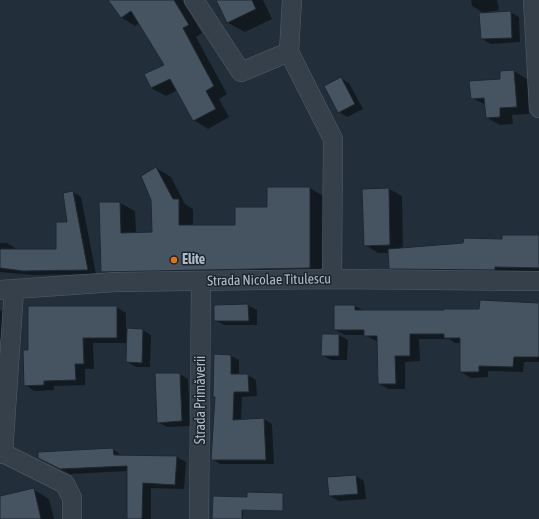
<!DOCTYPE html>
<meta charset="utf-8">
<style>
body{margin:0}
canvas{display:block;background:#222f3b}
</style>
<canvas width="539" height="519"></canvas>
<script>
const context = document.querySelector('canvas').getContext('2d');
context.lineJoin = 'round';
function paint(path, color) { context.fillStyle = color; context.fill(path, 'evenodd'); }
const shape = rows => new Path2D(rows.map(r => 'M' + r).join(''));
function stroke(path, color, width, dash) { context.strokeStyle = color; context.lineWidth = width; context.lineCap = dash ? 'butt' : 'round'; context.setLineDash(dash || []); context.stroke(path); }
function label(font, color, halo, rows, align = 'center') {
  context.font = font + ' "Asap Condensed",sans-serif'; context.lineWidth = 3; context.setLineDash([]); context.textBaseline = 'middle'; context.strokeStyle = halo; context.fillStyle = color; for (const [text, x, y, turn = 0] of rows) {
    context.save(); context.translate(x, y); context.rotate((+turn || 0) * Math.PI / 180); context.textAlign = isNaN(turn) ? turn : align; if (halo) context.strokeText(text, 0, 0); context.fillText(text, 0, 0); context.restore();
  }
}
const shadow = shape([
 [109,0,182,0,202,33,196,37,227,94,219,99,229,117,208,129,194,120,178,90,166,96,151,88,165,66,139,23,135,26,121,17],
 [217,0,263,0,272,19,245,32,228,23],
 [471,0,497,0,499,10,486,12,487,14,510,12,519,17,520,42,491,44,482,39,485,14,472,6],
 [514,71,527,79,529,114,512,115,513,124,500,125,487,118,486,105,472,98],
 [341,78,349,83,363,109,347,117,339,112],
 [156,168,171,177,185,204,193,209,193,226,236,226,310,188,325,197,325,276,117,280,102,271,100,203,120,203,135,211,136,234,153,233],
 [389,189,402,196,403,249,539,236,539,273,400,274,390,268,389,253,378,253,365,245],
 [73,192,81,197,96,274,32,275,0,272,0,243,7,243,15,248,15,250,57,250,68,223],
 [481,301,539,303,539,362,524,362,523,372,488,371,488,377,471,378,461,372,461,343,455,343,449,339,419,339,420,361,405,362,405,389,388,389,379,384,378,342,365,335,345,335,335,330,335,306,355,306,365,311,480,310],
 [248,305,257,310,257,325,224,325,215,320],
 [116,307,126,313,126,329,143,330,151,335,150,367,136,367,127,362,128,343,93,343,94,369,85,369,85,385,54,386,54,390,35,391,25,385,29,351],
 [0,310,10,315,8,340,0,339],
 [323,335,339,335,348,340,347,360,331,360,322,355],
 [231,356,239,360,239,375,248,375,256,380,257,396,242,397,241,420,264,419,272,424,274,464,220,464,212,459,216,398,214,396],
 [180,374,188,379,190,426,167,427,158,422],
 [113,449,122,456,177,457,186,462,184,489,151,488,151,519,129,519,128,471,70,474,48,463],
 [356,476,364,481,366,499,339,501,330,496],
 [33,489,49,499,54,519,0,519,0,497],
 [243,503,243,519,214,519]
]);
const building = shape([
 [108,0,174,0,189,25,183,28,214,86,206,91,216,109,193,121,170,79,151,88,144,74,164,65,131,11,121,18,108,0],
 [216,0,252,0,256,9,227,23,216,0],
 [511,11,512,38,481,39,479,13,511,11],
 [514,70,517,107,500,108,500,117,486,118,484,98,471,99,469,81,500,79,500,71,514,70],
 [341,77,355,104,338,113,324,86,341,77],
 [156,167,173,199,179,199,179,225,235,225,235,207,267,207,267,187,310,187,310,268,101,272,99,202,120,202,121,233,152,232,151,200,141,176,156,167],
 [389,188,390,245,364,246,362,189,389,188],
 [73,191,88,270,23,271,0,268,0,249,56,249,56,222,67,222,63,193,73,191],
 [502,235,539,235,539,268,495,267,495,270,389,269,388,249,463,243,464,238,502,239,502,235],
 [480,300,539,303,539,357,514,357,513,367,479,366,479,372,460,372,460,338,444,338,444,334,410,334,410,356,395,356,396,384,378,384,377,336,364,336,364,330,334,330,334,305,355,305,355,310,444,310,444,309,479,309,480,300],
 [248,304,249,321,214,321,214,305,248,304],
 [28,306,117,306,117,338,83,338,84,364,75,364,76,380,44,381,44,385,24,386,23,350,28,350,28,306],
 [127,328,143,329,142,363,126,362,127,328],
 [322,334,339,334,339,356,321,356,322,334],
 [214,354,231,355,231,374,248,374,249,392,234,392,233,420,264,418,266,460,211,460,215,397,213,397,214,354],
 [155,373,180,373,182,421,157,423,155,373],
 [113,448,114,455,177,456,175,485,143,483,142,519,127,519,127,466,60,469,38,458,38,452,113,448],
 [356,475,358,494,329,496,327,477,356,475],
 [34,488,41,519,0,519,0,496,34,488],
 [247,492,283,493,283,511,242,510,242,519,212,519,213,496,247,497,247,492]
]);
const minor = shape([
 [194,0,241,72,289,52,333,139,332,279],
 [533,0,539,108],
 [289,52,292,0],
 [0,290,115,282,332,279,539,281],
 [3,453,14,290],
 [0,454,3,453,65,484,72,498,72,519],
 [199,519,201,281]
]);
const markers = [
 [174,260,4,"#e8710a"]
];
const poiNames = [
 ["Elite",182,260]
];
const streetNames = [
 ["Strada Nicolae Titulescu",269,280,-1],
 ["Strada Primăverii",201,400,-90]
];
paint(shadow, '#0007');
paint(building, '#465462');
stroke(building, '#1d2732', 1);
stroke(minor, '#545e69', 20);
stroke(minor, '#36404b', 19);
for (const [x, y, r, color] of markers) { const dot = new Path2D(); dot.arc(x, y, r, 0, 2 * Math.PI); context.fillStyle = color; context.fill(dot); stroke(dot, '#1b2530', 1.5); }
label('bold 14px', '#b1bbc7', '#1b2530', poiNames, 'left');
label('14px', '#b1bbc7', '#1b2530', streetNames);
</script>
